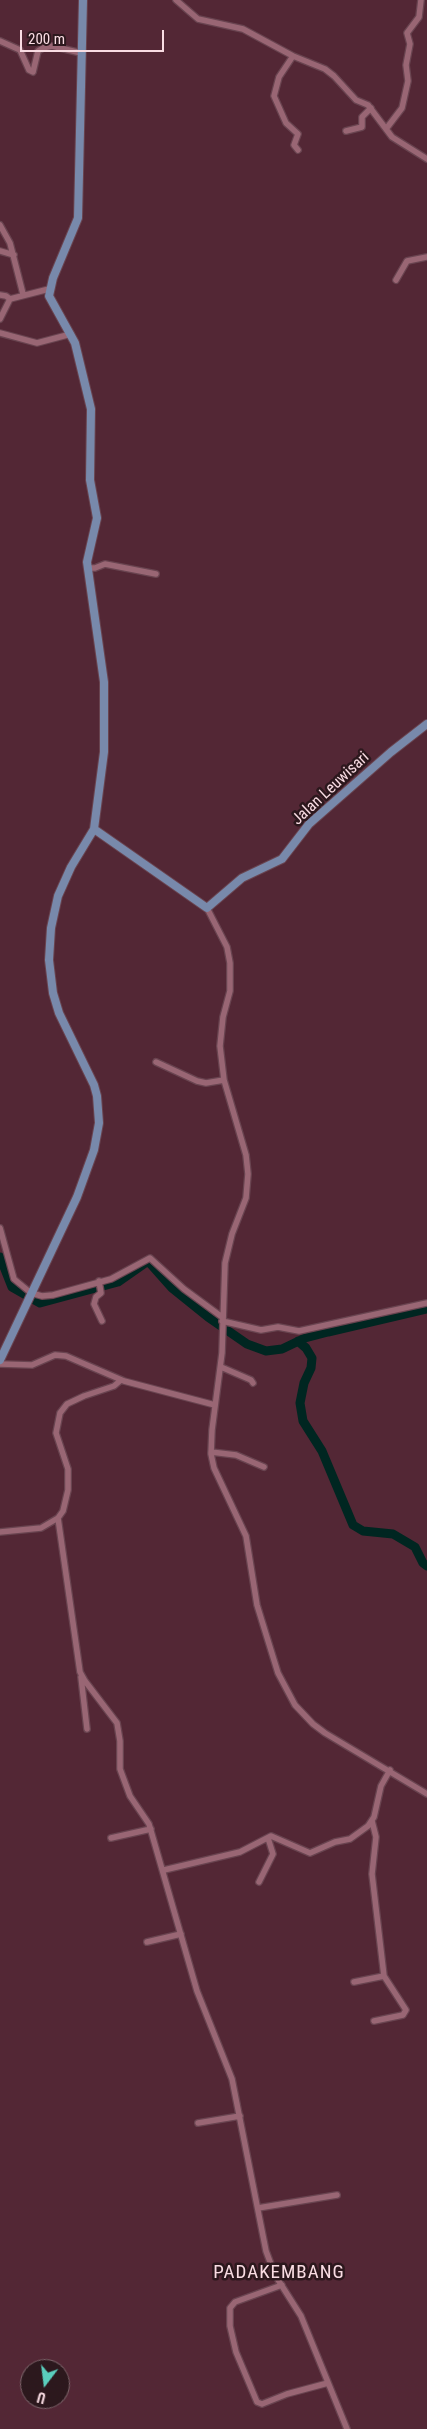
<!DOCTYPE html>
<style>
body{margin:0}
#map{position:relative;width:427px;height:2429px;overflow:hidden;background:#532735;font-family:"Roboto Condensed",sans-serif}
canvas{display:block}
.north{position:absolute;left:20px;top:2359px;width:50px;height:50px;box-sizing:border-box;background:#2c181d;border:1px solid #7e666c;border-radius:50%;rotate:195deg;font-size:14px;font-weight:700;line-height:20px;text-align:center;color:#f9dce3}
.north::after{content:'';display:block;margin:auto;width:18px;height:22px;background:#5acebd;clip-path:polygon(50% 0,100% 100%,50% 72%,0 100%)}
.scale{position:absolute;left:20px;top:30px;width:144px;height:22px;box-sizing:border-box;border:2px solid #f9dce3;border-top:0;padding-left:6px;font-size:15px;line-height:18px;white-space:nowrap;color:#f9dce3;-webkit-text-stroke:4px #2c181d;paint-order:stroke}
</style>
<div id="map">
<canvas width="427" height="2429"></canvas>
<div class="north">U</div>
<div class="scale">200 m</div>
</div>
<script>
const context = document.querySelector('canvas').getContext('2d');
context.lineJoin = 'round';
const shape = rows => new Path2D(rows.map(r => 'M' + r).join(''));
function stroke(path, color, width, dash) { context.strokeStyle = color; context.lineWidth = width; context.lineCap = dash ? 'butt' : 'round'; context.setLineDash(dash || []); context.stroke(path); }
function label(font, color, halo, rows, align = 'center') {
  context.font = font + ' "Roboto Condensed",sans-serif'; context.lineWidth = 5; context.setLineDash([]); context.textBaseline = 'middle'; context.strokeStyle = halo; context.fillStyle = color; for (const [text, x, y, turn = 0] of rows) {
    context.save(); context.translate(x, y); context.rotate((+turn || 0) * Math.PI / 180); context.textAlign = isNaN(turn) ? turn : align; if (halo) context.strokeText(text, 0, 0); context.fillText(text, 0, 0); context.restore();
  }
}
const river = shape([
 [0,1257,12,1287,40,1303,118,1282,148,1261,172,1288,208,1317,247,1344,266,1351,282,1349,305,1338,328,1332,427,1309],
 [298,1341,306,1348,312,1358,311,1368,304,1383,300,1403,303,1421,322,1451,353,1525,363,1531,393,1534,415,1547,423,1563,427,1566]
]);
const minor = shape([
 [176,0,198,19,243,29,293,56,325,69,334,76,356,100,368,105,392,137,427,159],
 [0,41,20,50,29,70,33,72,38,51,43,48,52,46,81,53],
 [293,56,279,77,274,96,286,123,298,134,294,145,298,150],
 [386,129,402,108,408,81,406,65,410,44,407,33,419,17,421,0],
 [346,131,362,127,362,117,371,108],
 [0,225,10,243,23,294],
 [0,251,14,255],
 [396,280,407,261,427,257],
 [0,295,6,296,10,299],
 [0,319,10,299,49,289],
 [0,333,37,343,71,334],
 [88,568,95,568,105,564,156,574],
 [207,908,227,947,230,963,230,991,223,1017,220,1046,224,1080,246,1155,248,1174,246,1198,232,1234,225,1263,222,1353,212,1430,211,1454,214,1468,246,1536,257,1605,278,1673,295,1705,313,1724,325,1733,427,1794],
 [156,1062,197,1081,206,1083,224,1080],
 [0,1228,14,1279,31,1293,42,1296,53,1295,111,1279,150,1258,184,1289,222,1317],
 [99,1281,101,1293,96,1297,94,1304,102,1321],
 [222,1321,261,1330,278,1327,299,1331,427,1303],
 [0,1364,32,1365,55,1355,66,1356,124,1381,215,1405],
 [221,1367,251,1380,253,1383],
 [211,1452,236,1455,264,1467],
 [58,1518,80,1672,85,1681,117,1723,120,1741,120,1769,130,1796,149,1824,197,1991,232,2079,266,2251,275,2275,301,2316,347,2429],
 [0,1532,41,1528,58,1518,63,1511,68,1490,68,1469,56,1433,60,1413,67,1404,84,1396,114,1386,121,1380],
 [81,1677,87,1729],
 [372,1821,376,1837,372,1874,384,1976,406,2010,403,2015,374,2021],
 [111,1838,151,1829],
 [164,1870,240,1852,271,1836,310,1853,335,1842,350,1839,368,1826,374,1817,381,1786,390,1770],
 [259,1882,273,1854,268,1838],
 [147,1942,181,1934],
 [354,1982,384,1976],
 [198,2123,240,2116],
 [258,2208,337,2195],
 [282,2285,235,2302,230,2308,230,2326,236,2352,257,2402,262,2404,287,2394,328,2383]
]);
const major = shape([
 [94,829,207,908,242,878,282,859,309,824,391,752,427,724],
 [0,1360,77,1197,94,1150,99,1123,97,1096,94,1085,59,1013,53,993,49,960,51,928,58,896,71,867,94,829,104,752,104,682,87,562,97,518,90,480,91,409,75,343,49,296,53,278,78,218,83,0]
]);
const streetNames = [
 ["Jalan Leuwisari",331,789,-43]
];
const quarterNames = [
 ["PADAKEMBANG",279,2273]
];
stroke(river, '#002621', 9);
stroke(minor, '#694450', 8);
stroke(major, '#694450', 10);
stroke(minor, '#996674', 5.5);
stroke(major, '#7889ab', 8);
label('16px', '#f9dce3', '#2c181d', streetNames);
context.letterSpacing = '1px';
label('19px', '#f9dce3', '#2c181d', quarterNames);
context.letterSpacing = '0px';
</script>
